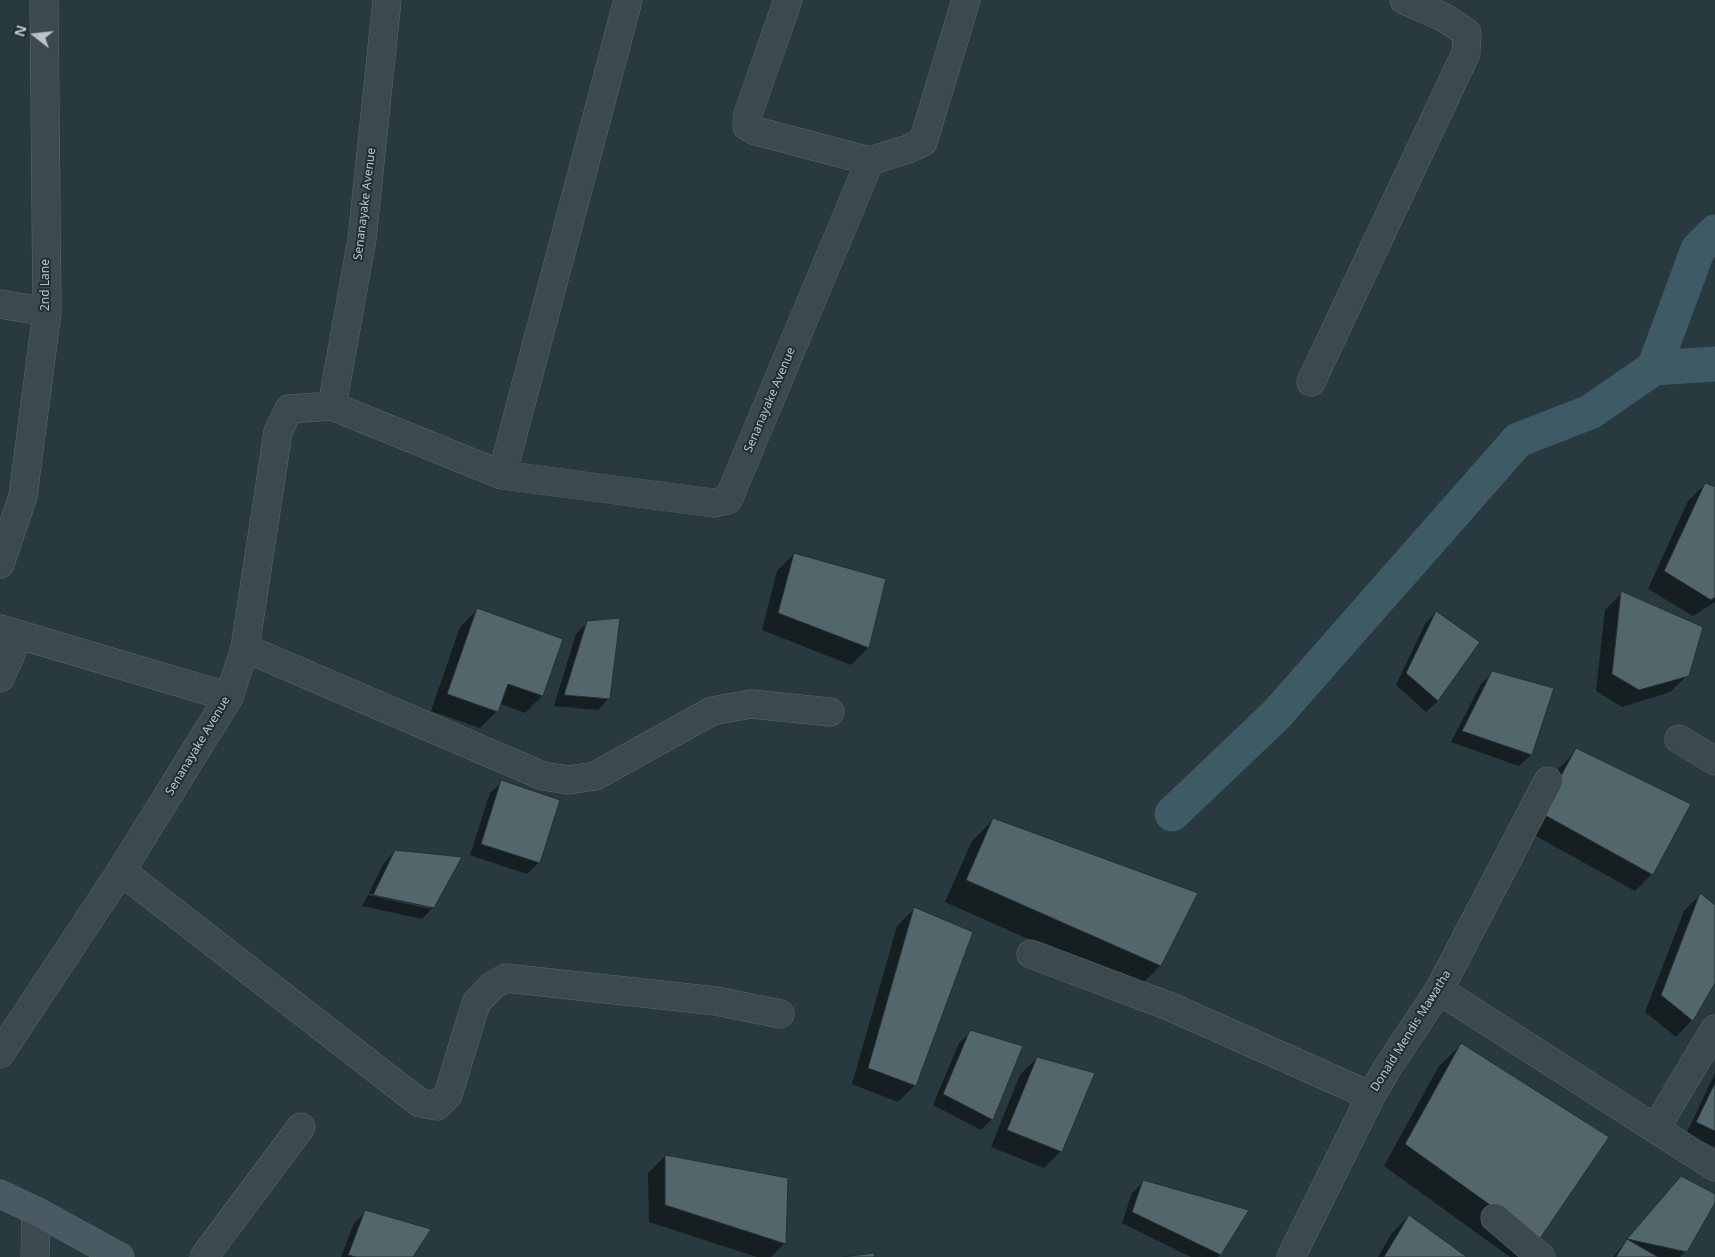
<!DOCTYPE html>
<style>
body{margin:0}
#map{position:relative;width:1715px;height:1257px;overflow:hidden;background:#28393f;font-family:"Noto Sans",sans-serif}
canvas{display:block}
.north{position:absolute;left:10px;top:10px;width:50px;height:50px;-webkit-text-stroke:4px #212f35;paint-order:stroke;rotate:286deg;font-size:14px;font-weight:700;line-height:20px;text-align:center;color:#b9c4ca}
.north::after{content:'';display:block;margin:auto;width:18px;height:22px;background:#b9c4ca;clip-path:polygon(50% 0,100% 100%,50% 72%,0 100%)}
</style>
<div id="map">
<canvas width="1715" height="1257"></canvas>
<div class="north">N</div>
</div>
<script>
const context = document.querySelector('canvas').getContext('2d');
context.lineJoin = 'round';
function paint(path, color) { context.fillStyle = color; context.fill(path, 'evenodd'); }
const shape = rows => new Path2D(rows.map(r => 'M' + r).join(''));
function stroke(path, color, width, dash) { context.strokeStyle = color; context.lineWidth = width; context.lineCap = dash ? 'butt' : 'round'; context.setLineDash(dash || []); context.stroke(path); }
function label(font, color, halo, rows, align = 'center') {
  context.font = font + ' "Noto Sans",sans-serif'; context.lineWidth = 4; context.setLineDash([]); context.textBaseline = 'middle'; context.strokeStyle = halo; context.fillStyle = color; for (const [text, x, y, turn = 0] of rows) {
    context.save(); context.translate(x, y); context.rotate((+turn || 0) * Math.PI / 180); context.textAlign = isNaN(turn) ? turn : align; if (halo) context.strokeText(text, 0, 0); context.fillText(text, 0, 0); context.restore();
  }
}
const shadow = shape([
 [1705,484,1715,488,1715,602,1693,616,1648,589,1688,501],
 [794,554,884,580,868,648,851,665,762,630,777,571],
 [1622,593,1688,675,1670,692,1622,707,1596,691,1605,610],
 [477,610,561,639,542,696,525,713,500,704,497,711,480,728,431,711,460,627],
 [1436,612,1438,701,1426,712,1396,685,1425,624],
 [588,622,609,698,598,710,554,706,576,634],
 [1493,672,1552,688,1531,755,1519,766,1451,742,1481,684],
 [1577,750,1652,874,1635,891,1525,830,1560,767],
 [502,782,539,862,527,874,470,855,490,793],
 [994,819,1196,894,1160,966,1138,988,945,902,972,841],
 [395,851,433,907,422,919,362,906,368,895,430,909,430,906,369,893,384,863],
 [1700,895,1715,906,1715,981,1692,1020,1676,1037,1645,1012,1684,911],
 [914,909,915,1085,898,1102,852,1084,897,926],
 [971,1032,992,1119,981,1130,933,1105,959,1043],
 [1461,1045,1520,1257,1510,1257,1384,1166,1439,1066],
 [1037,1058,1061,1151,1044,1168,991,1147,1020,1075],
 [1715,1073,1715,1147,1686,1134],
 [665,1156,786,1179,784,1244,771,1257,757,1257,649,1222,648,1173],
 [1144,1181,1247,1211,1218,1257,1191,1257,1122,1223,1132,1193],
 [1670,1189,1715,1195,1715,1201,1686,1251,1680,1257,1613,1257],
 [366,1212,412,1257,341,1257,354,1223],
 [1409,1216,1465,1257,1378,1257,1392,1233]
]);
const canal = shape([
 [1654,368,1715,364],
 [1172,814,1276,715,1518,440,1590,412,1654,368,1698,249,1715,232]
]);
const building = shape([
 [1705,483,1715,487,1715,597,1711,600,1664,571,1705,483],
 [794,553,886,579,869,648,778,613,794,553],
 [1621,591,1703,627,1689,676,1639,690,1612,674,1621,591],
 [477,608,563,639,543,696,508,684,498,712,447,694,477,608],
 [1436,611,1480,642,1438,701,1406,673,1436,611],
 [620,618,610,699,564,695,587,621,620,618],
 [1492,671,1554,688,1532,755,1462,731,1492,671],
 [1576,748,1691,804,1653,875,1541,813,1576,748],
 [501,780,560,800,540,863,481,844,501,780],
 [993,818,1198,893,1161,966,966,880,993,818],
 [395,850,462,857,434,908,373,895,395,850],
 [1700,893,1715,905,1715,983,1693,1021,1661,995,1700,893],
 [914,907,973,932,916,1086,868,1068,914,907],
 [970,1030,1023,1046,993,1120,943,1094,970,1030],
 [1461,1043,1609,1137,1539,1240,1405,1144,1461,1043],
 [1037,1057,1095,1073,1062,1152,1007,1130,1037,1057],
 [1715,1083,1715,1131,1696,1122,1715,1083],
 [665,1155,788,1178,786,1244,665,1205,665,1155],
 [1681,1176,1715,1194,1715,1203,1687,1252,1627,1239,1681,1176],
 [1143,1180,1249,1210,1221,1255,1132,1212,1143,1180],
 [365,1210,431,1229,413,1257,356,1257,348,1255,365,1210],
 [1409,1215,1467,1257,1384,1257,1409,1215],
 [1627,1239,1658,1257,1616,1257,1627,1239],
 [875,1253,874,1257,842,1257,875,1253]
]);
const street = shape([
 [870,161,908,149,923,142,966,0],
 [0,304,47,312],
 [1311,382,1466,53,1467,33,1445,18,1404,0],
 [332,406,502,475,713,503,728,500,870,161,756,131,747,126,748,114,788,0],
 [502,475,628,0],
 [0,564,23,496,47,312,44,0],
 [0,629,229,697],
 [245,648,543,776,569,780,595,776,712,711,751,704,830,712],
 [0,678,19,636],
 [1679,739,1715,761],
 [121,871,420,1103,437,1106,448,1095,476,1003,492,986,506,978,716,1001,780,1014],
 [1031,954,1171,1007,1371,1096],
 [1439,990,1715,1167],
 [0,1054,121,871,229,697,245,648,278,432,289,409,332,406,362,239,387,0],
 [1656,1128,1715,1029],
 [1495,1218,1541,1257],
 [35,1257,36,1211],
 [204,1257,301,1127],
 [1291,1257,1371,1096,1388,1067,1439,990,1548,781]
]);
const secondary = shape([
 [0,1194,36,1211,120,1257]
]);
const streetNames = [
 ["Senanayake Avenue",365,204,-83],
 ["2nd Lane",46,285,-90],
 ["Senanayake Avenue",770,400,-67],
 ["Senanayake Avenue",198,746,-59],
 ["Donald Mendis Mawatha",1411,1031,-58]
];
paint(shadow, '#0007');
stroke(canal, '#3d5a65', 35);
paint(building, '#53666c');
stroke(building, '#233137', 1);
stroke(street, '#5a676d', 29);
stroke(secondary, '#5a676d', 29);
stroke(street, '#3c4a4f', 28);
stroke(secondary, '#4a5a62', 28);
label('12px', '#b9c4ca', '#212f35', streetNames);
</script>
